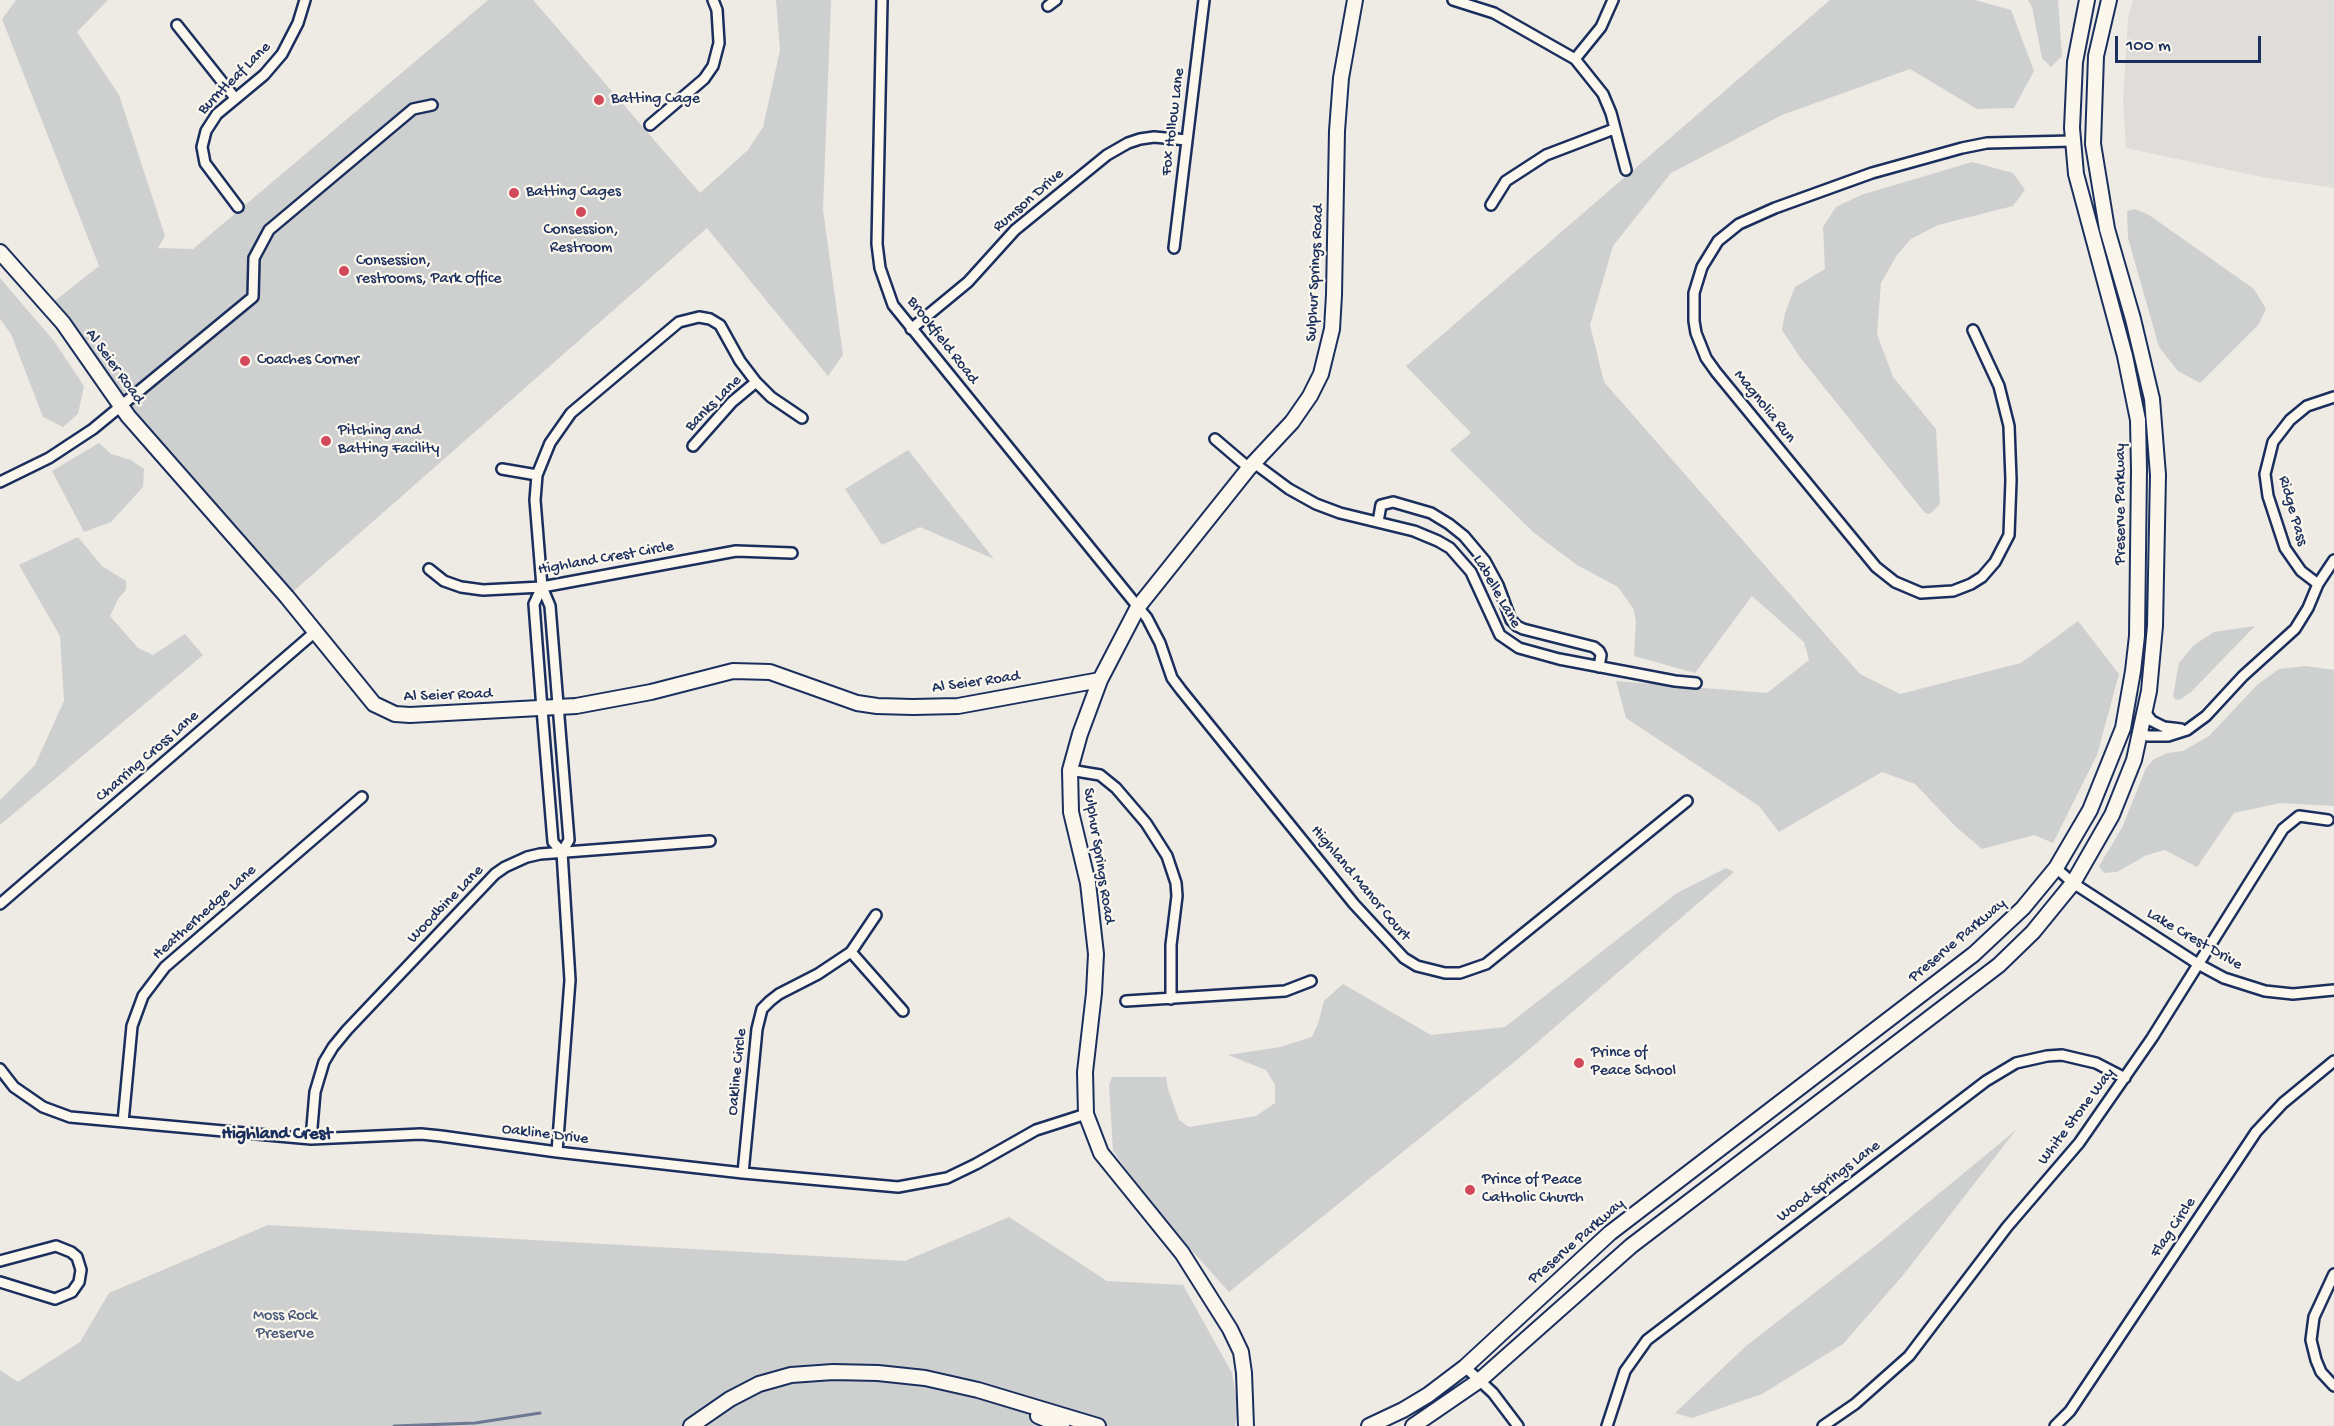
<!DOCTYPE html>
<style>
body{margin:0}
#map{position:relative;width:2334px;height:1426px;overflow:hidden;background:#eeebe4;font-family:"Gochi Hand",sans-serif}
canvas{display:block}
.scale{position:absolute;left:2115px;top:36px;width:146px;height:27px;box-sizing:border-box;border:3px solid #1b2f5e;border-top:0;padding-left:8px;font-size:18px;line-height:21px;white-space:nowrap;color:#1b2f5e;-webkit-text-stroke:4px #fbf7ec;paint-order:stroke}
</style>
<div id="map">
<canvas width="2334" height="1426"></canvas>
<div class="scale">100 m</div>
</div>
<script>
const context = document.querySelector('canvas').getContext('2d');
context.lineJoin = 'round';
function paint(path, color) { context.fillStyle = color; context.fill(path, 'evenodd'); }
const shape = rows => new Path2D(rows.map(r => 'M' + r).join(''));
function stroke(path, color, width, dash) { context.strokeStyle = color; context.lineWidth = width; context.lineCap = dash ? 'butt' : 'round'; context.setLineDash(dash || []); context.stroke(path); }
function label(font, color, halo, rows, align = 'center') {
  context.font = font + ' "Gochi Hand",sans-serif'; context.lineWidth = 4.5; context.setLineDash([]); context.textBaseline = 'middle'; context.strokeStyle = halo; context.fillStyle = color; for (const [text, x, y, turn = 0] of rows) {
    context.save(); context.translate(x, y); context.rotate((+turn || 0) * Math.PI / 180); context.textAlign = isNaN(turn) ? turn : align; if (halo) context.strokeText(text, 0, 0); context.fillText(text, 0, 0); context.restore();
  }
}
const built = shape([
 [2133,0,2334,0,2334,188,2267,178,2126,148,2123,101,2128,19]
]);
const green = shape([
 [16,0,108,0,77,32,119,95,165,236,158,248,193,249,488,0,533,0,700,193,748,150,763,127,780,50,776,0,831,0,823,210,843,355,828,376,707,228,287,597,63,323,51,304,99,266,2,19],
 [1830,0,1975,0,2011,10,2034,71,2014,108,1977,109,1910,69,1782,115,1671,173,1613,246,1590,325,1604,382,1860,674,1900,694,2021,663,2078,621,2119,674,2097,755,2053,843,2034,835,1982,849,1956,827,1915,784,1882,772,1779,832,1759,806,1626,718,1616,681,1767,693,1809,660,1804,642,1752,596,1695,673,1634,656,1636,621,1633,608,1618,587,1577,565,1533,532,1450,450,1471,433,1406,366],
 [2028,0,2058,0,2062,56,2051,67,2042,58,2032,7],
 [1972,162,2013,173,2025,190,2013,206,1938,225,1911,239,1897,255,1881,283,1877,334,1893,377,1936,429,1940,504,1930,514,1925,513,1799,356,1782,330,1785,313,1795,287,1825,269,1823,227,1836,207,1861,195],
 [2135,209,2149,215,2254,289,2266,309,2259,324,2200,383,2178,371,2159,347,2128,238,2127,211],
 [0,278,54,341,84,386,78,414,63,427,43,417,11,334,0,319],
 [99,443,111,454,131,460,144,469,143,487,111,522,84,532,52,471],
 [908,450,994,559,920,527,882,545,845,489],
 [78,537,102,566,126,581,126,590,118,599,110,616,138,648,153,655,185,634,203,655,0,825,0,800,35,765,64,701,60,636,19,565],
 [2255,626,2191,692,2181,699,2176,700,2173,696,2179,663,2194,645,2214,632],
 [2306,666,2334,670,2334,806,2280,803,2234,813,2197,867,2165,850,2147,855,2117,872,2104,873,2099,866,2122,828,2146,768,2154,759,2168,753,2183,751,2209,736,2257,685,2279,669],
 [1726,868,1734,872,1518,1059,1229,1292,1161,1216,1113,1151,1109,1085,1112,1077,1166,1077,1168,1089,1179,1120,1189,1127,1256,1116,1275,1103,1275,1085,1266,1070,1228,1055,1280,1047,1312,1037,1318,1024,1324,1001,1343,984,1431,1035,1505,1027,1677,893],
 [2016,1130,1904,1274,1843,1344,1762,1394,1692,1418,1675,1413,1746,1346,1879,1243],
 [1009,1217,1107,1281,1183,1285,1232,1373,1238,1410,1235,1426,0,1426,0,1370,18,1382,80,1342,109,1293,268,1225,905,1261]
]);
const stream = shape([
 [394,1426,475,1423,540,1413]
]);
const street = shape([
 [882,0,877,244,880,268,893,305,1147,618,1160,643,1172,678,1181,690,1354,904,1404,958,1417,966,1445,973,1460,973,1486,964,1687,801],
 [1453,0,1494,13,1575,59,1603,94,1611,113,1626,170],
 [1048,6,1056,0],
 [177,25,235,98],
 [1575,59,1601,27,1613,0],
 [650,125,704,79,713,66,719,43,717,10,713,0],
 [1491,205,1506,181,1546,155,1614,129],
 [238,207,205,163,202,147,206,131,217,114,264,75,282,54,298,23,305,0],
 [1174,248,1204,0],
 [911,329,968,282,1015,230,1107,155,1128,143,1140,139,1154,137,1187,140],
 [1973,330,1999,386,2009,426,2011,480,2009,535,1995,562,1982,577,1971,584,1953,591,1921,593,1895,582,1876,567,1716,372,1706,358,1696,333,1694,321,1694,293,1702,267,1718,241,1739,224,1775,208,1872,173,1962,148,1987,143,2073,141],
 [1215,439,1249,468],
 [693,446,732,402,756,382],
 [1254,463,1289,489,1316,504,1340,513,1414,531,1438,541,1450,548,1471,572,1500,635,1519,648,1559,659,1675,681,1696,683],
 [502,469,537,475],
 [0,482,49,458,93,429,253,297,254,258,269,230,413,109,432,105],
 [1378,522,1381,505,1393,502,1431,513,1449,524,1464,536,1485,561,1498,585,1511,620,1517,626,1523,629,1594,647,1599,651,1601,655,1599,667],
 [429,569,444,581,461,587,483,590,542,587,736,551,792,553],
 [2318,584,2301,571,2285,548,2268,496,2265,474,2273,442,2290,420,2307,406,2334,397],
 [542,587,535,500,537,475,550,443,571,413,679,322,699,317,710,319,720,325,740,361,756,382,771,397,802,418],
 [2145,712,2152,721,2164,727,2181,729],
 [2140,733,2148,736,2168,736,2187,730,2206,716,2243,676,2295,629,2308,608,2318,584,2334,560],
 [1070,770,1100,775,1116,788,1146,823,1167,856,1176,883,1177,896,1171,945,1171,999],
 [2056,868,2073,883,2198,964,2224,978,2265,991,2293,994,2334,990],
 [0,904,315,632],
 [851,952,903,1011],
 [1126,1001,1285,991,1311,981],
 [0,1069,14,1087,43,1107,70,1117,311,1139,421,1134,441,1136,557,1152,743,1173,898,1187,947,1178,976,1164,1036,1130,1086,1114],
 [123,1122,132,1026,143,996,165,967,362,797],
 [311,1139,315,1092,324,1062,333,1047,347,1030,495,874,505,867,527,857,540,854,710,841],
 [557,1152,570,980,562,852,569,840,550,606,542,587,534,604,542,709,553,842,562,852],
 [743,1173,757,1029,762,1009,770,1001,779,994,818,974,851,952,876,915],
 [0,1261,56,1246,71,1252,77,1257,81,1270,79,1282,72,1292,55,1299,0,1282],
 [2334,1274,2314,1317,2311,1340,2316,1360,2321,1372,2334,1386],
 [1465,1367,1493,1393,1518,1426],
 [1607,1426,1625,1371,1647,1340,1986,1081,2016,1063,2047,1056,2062,1055,2096,1063,2125,1078],
 [1823,1426,1855,1404,1909,1356,2007,1227,2079,1143,2152,1038,2283,829,2299,816,2328,820],
 [2055,1426,2070,1411,2256,1132,2283,1103,2334,1061]
]);
const secondary = shape([
 [0,252,63,323,128,416,287,597,374,704,395,714,410,715,576,706,651,692,733,671,770,672,857,703,877,706,913,707,958,706,1100,680],
 [1038,1416,1062,1426],
 [691,1426,730,1399,759,1384,791,1375,833,1372,878,1373,925,1378,978,1390,1098,1426],
 [1246,1426,1244,1373,1241,1352,1230,1329,1182,1253,1101,1153,1086,1114,1085,1072,1094,993,1096,954,1088,883,1071,812,1070,770,1080,734,1100,680,1138,607,1249,468,1292,422,1310,396,1321,374,1332,329,1334,295,1337,131,1341,78,1355,0],
 [1369,1426,1403,1410,1428,1395,1465,1367,1610,1233,1974,954,2023,908,2056,868,2090,810,2123,728,2133,671,2137,636,2139,470,2138,420,2125,356,2076,174,2072,128,2075,62,2087,0],
 [1413,1426,1480,1380,1631,1246,1999,965,2033,932,2073,883,2112,815,2134,760,2149,691,2155,626,2158,475,2152,399,2133,319,2107,229,2093,144,2096,56,2109,0]
]);
const markers = [
 [599,100,6,"#d1495b"],
 [514,193,6,"#d1495b"],
 [581,212,6,"#d1495b"],
 [344,271,6,"#d1495b"],
 [245,361,6,"#d1495b"],
 [326,441,6,"#d1495b"],
 [1579,1063,6,"#d1495b"],
 [1470,1190,6,"#d1495b"]
];
const streetNames = [
 ["Burntleaf Lane",235,79,-45],
 ["Fox Hollow Lane",1174,122,-83],
 ["Rumson Drive",1029,201,-41],
 ["Sulphur Springs Road",1316,273,-87],
 ["Brookfield Road",942,341,52],
 ["Al Seier Road",114,367,54],
 ["Banks Lane",714,404,-45],
 ["Magnolia Run",1764,407,51],
 ["Preserve Parkway",2122,504,-90],
 ["Ridge Pass",2292,511,74],
 ["Highland Crest Circle",606,559,-10],
 ["Labelle Lane",1496,592,60],
 ["Al Seier Road",976,683,-8],
 ["Al Seier Road",448,696,-2],
 ["Charring Cross Lane",148,757,-41],
 ["Sulphur Springs Road",1098,856,81],
 ["Highland Manor Court",1360,884,50],
 ["Woodbine Lane",446,905,-46],
 ["Heatherhedge Lane",205,913,-42],
 ["Lake Crest Drive",2194,940,30],
 ["Preserve Parkway",1958,941,-40],
 ["Oakline Circle",738,1072,-84],
 ["White Stone Way",2077,1117,-53],
 ["Oakline Drive",545,1135,7],
 ["Wood Springs Lane",1829,1182,-37],
 ["Flag Circle",2174,1228,-56],
 ["Preserve Parkway",1577,1242,-41]
];
const poiNames = [
 ["Batting Cage",611,100],
 ["Batting Cages",526,193],
 ["Consession,",581,231,"center"],
 ["Restroom",581,249,"center"],
 ["Consession,",356,262],
 ["restrooms, Park Office",356,280],
 ["Coaches Corner",257,361],
 ["Pitching and",338,432],
 ["Batting Facility",338,450],
 ["Prince of",1591,1054],
 ["Peace School",1591,1072],
 ["Prince of Peace",1482,1181],
 ["Catholic Church",1482,1199]
];
const parkNames = [
 ["Moss Rock",285,1317],
 ["Preserve",285,1335]
];
const neighbourhoodNames = [
 ["Highland Crest",277,1135]
];
paint(built, '#deddda');
paint(green, '#cecfcf');
stroke(stream, '#6d7892', 3);
stroke(street, '#1b2f5e', 14);
stroke(secondary, '#1b2f5e', 18);
stroke(street, '#fbf7ec', 9);
stroke(secondary, '#fbf7ec', 14);
for (const [x, y, r, color] of markers) { const dot = new Path2D(); dot.arc(x, y, r, 0, 2 * Math.PI); context.fillStyle = color; context.fill(dot); stroke(dot, '#fbf7ec', 2); }
label('16px', '#1b2f5e', '#fbf7ec', streetNames);
label('16px', '#1b2f5e', '#fbf7ec', poiNames, 'left');
label('16px', '#48577a', '#fbf7ec', parkNames);
label('bold 18px', '#1b2f5e', '#fbf7ec', neighbourhoodNames);
</script>
